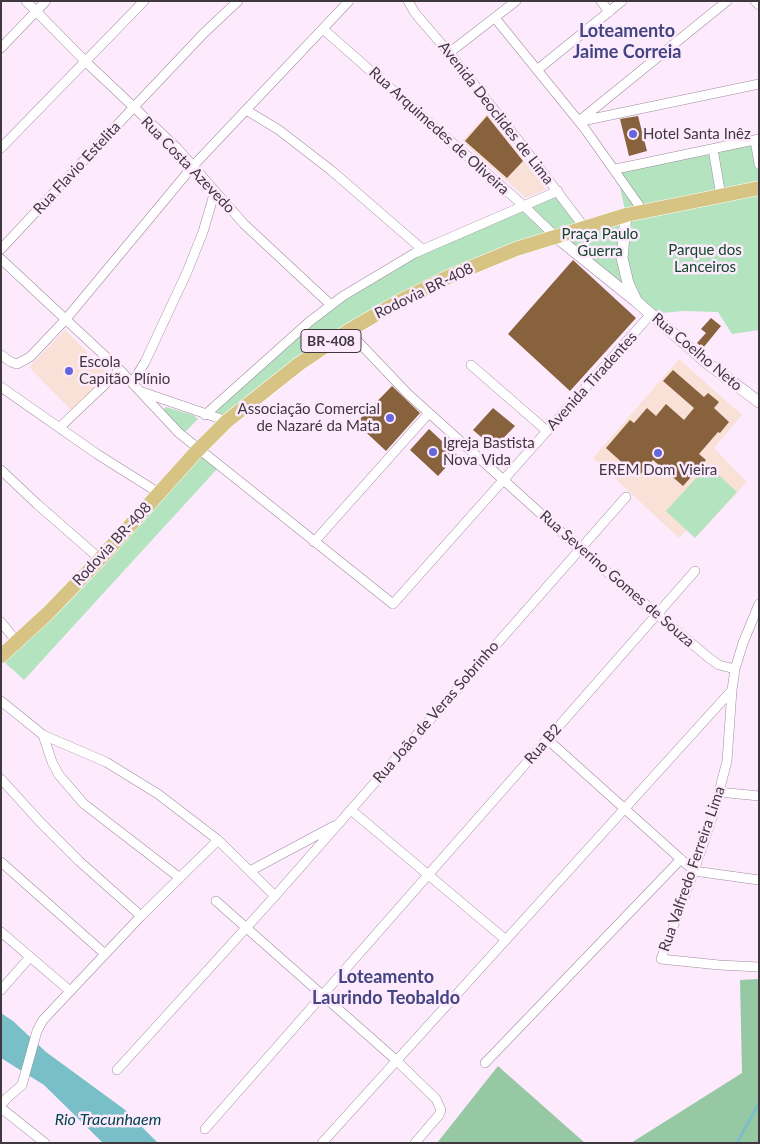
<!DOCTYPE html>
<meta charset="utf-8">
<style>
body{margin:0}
#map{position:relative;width:760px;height:1144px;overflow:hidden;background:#fdeafd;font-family:Lato,sans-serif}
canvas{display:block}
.frame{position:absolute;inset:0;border:2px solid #3f383f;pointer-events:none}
</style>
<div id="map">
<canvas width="760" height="1144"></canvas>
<div class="frame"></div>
</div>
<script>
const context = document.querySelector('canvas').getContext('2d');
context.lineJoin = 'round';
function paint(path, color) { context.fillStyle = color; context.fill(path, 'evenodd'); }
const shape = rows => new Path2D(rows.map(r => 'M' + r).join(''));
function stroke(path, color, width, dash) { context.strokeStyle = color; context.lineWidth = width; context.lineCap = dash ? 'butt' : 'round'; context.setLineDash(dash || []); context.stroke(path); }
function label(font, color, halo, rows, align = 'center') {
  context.font = font + ' Lato,sans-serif'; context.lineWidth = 5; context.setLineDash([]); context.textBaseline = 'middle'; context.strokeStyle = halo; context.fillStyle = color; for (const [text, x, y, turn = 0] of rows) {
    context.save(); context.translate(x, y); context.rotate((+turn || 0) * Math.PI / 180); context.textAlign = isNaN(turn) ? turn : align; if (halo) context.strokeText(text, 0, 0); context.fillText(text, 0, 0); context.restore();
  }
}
const education = shape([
 [487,114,546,189,526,198,462,141],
 [65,330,109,374,72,411,29,367],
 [679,359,742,415,714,448,747,482,695,538,686,530,679,538,593,458]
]);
const green = shape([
 [759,139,759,330,732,334,718,312,683,311,651,314,628,283,626,215,616,169],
 [558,191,584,227,516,249,348,331,227,421,205,415,265,361,383,270],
 [619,218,620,228,630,292,563,235],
 [166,407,193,415,198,419,184,433,162,411],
 [196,452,217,469,24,680,1,659],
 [708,465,737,492,695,538,666,511]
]);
const forest = shape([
 [759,979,759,1143,631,1143,742,1073,740,980],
 [498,1066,585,1143,437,1143]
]);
const water = shape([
 [1,1013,13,1021,46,1052,124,1109,158,1143,103,1143,44,1085,1,1058]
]);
const stream = shape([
 [737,1143,759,1103]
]);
const building = shape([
 [487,116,523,161,507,178,465,141],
 [638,116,647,151,629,156,620,119],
 [573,260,636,318,570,391,508,334],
 [711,318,721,326,703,348,697,343,706,333,701,329],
 [673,370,704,397,708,393,719,402,714,408,729,422,720,433,718,432,699,454,706,460,683,486,653,460,638,477,606,448,630,420,634,423,647,408,656,416,666,404,684,420,694,408,663,381],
 [392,386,420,413,386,451,356,423],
 [493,408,515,426,494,448,473,430],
 [429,429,457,455,438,476,410,450]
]);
const minor = shape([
 [26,1,85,61,177,148,244,224,331,305],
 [408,1,415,13,455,60,522,145,584,227],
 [601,1,609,12],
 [755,1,759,5],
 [495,18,585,129,643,211],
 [323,29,524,206,555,236],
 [1,48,46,1],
 [449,53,516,1],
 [537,70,622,1],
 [246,110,279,130,332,171,422,249],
 [579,121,727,1],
 [582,121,759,84],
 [755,140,759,164],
 [1,148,144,1],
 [713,149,721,196],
 [616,169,759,139],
 [1,249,133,108,204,33,238,1],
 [1,259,120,370,179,433,393,604,651,314],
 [348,331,408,394,580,549,709,658,719,665,735,669],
 [1,355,11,362,17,364,30,357,66,319,193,166,349,1],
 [471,365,547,431],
 [132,383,145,362,187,272,203,232,215,191],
 [1,387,97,454,159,493],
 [142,392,227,421],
 [205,415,309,322,343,296,415,253,558,191],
 [60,427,120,370],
 [1,470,37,504,100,559],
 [314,542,429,413],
 [759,604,743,643,735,669,732,690,727,761,713,815,694,871,661,959,719,965,759,967],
 [1,622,17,642],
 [1,701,43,735,106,762,158,794,218,840,275,896],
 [43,735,52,762,59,775,84,804,180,878],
 [547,739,694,871,759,880],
 [1,779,41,823,79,861,141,916],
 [719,792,759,796],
 [351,810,506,940],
 [1,862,105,954],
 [250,871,334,826],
 [216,901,397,1061,436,1099,441,1110,439,1115,415,1143],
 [1,932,70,991],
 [1,990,30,957],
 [485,1063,681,859],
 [117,1070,275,896,626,497],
 [1,1105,7,1098,22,1085,37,1031,43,1020,141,916,218,840],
 [1,1108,45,1143],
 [205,1129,695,571],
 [322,1143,732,690]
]);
const tertiary = shape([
 [626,215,622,258,628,283,636,300],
 [555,236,637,302,707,363,759,402]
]);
const primary = shape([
 [1,656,48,613,100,559,196,452,227,421,299,364,348,331,396,303,448,277,516,249,626,215,759,188]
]);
const markers = [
 [633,134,5,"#6565de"],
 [69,371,5,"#6565de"],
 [390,418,5,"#6565de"],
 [433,452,5,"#6565de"],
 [658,453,5,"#6565de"]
];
const shields = [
 [331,341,60]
];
const shieldNames = [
 ["BR-408",331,341]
];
const streetNames = [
 ["Avenida Deoclides de Lima",496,113,52],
 ["Rua Arquimedes de Oliveira",439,131,42],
 ["Rua Costa Azevedo",188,165,46],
 ["Rua Flavio Estelita",77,168,-47],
 ["Rodovia BR-408",424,291,-26],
 ["Rua Coelho Neto",697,352,40],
 ["Avenida Tiradentes",592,381,-48],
 ["Rodovia BR-408",112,544,-47],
 ["Rua Severino Gomes de Souza",617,579,41],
 ["Rua João de Veras Sobrinho",436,712,-49],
 ["Rua B2",543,744,-49],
 ["Rua Valfredo Ferreira Lima",692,869,-71]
];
const poiNames = [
 ["Hotel Santa Inêz",643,134],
 ["Escola",79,362],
 ["Capitão Plínio",79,379],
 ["Associação Comercial",380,409,"right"],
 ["de Nazaré da Mata",380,426,"right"],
 ["Igreja Bastista",443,443],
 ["Nova Vida",443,460],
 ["EREM Dom Vieira",658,470,"center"]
];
const parkNames = [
 ["Praça Paulo",600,234],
 ["Guerra",600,251],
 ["Parque dos",705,250],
 ["Lanceiros",705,267]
];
const waterNames = [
 ["Rio Tracunhaem",108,1120]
];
const quarterNames = [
 ["Loteamento",627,31],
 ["Jaime Correia",627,52],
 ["Loteamento",386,977],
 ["Laurindo Teobaldo",386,998]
];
paint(education, '#f9e1d7');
paint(green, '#b3e4bf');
paint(forest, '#97c8a4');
paint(water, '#78bfc7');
stroke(stream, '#78bfc7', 3);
paint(building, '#88613d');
stroke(minor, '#9e8d9e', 10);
stroke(tertiary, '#9e8d9e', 12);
stroke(primary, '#fff', 15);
stroke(minor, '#fff', 9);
stroke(tertiary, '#fff', 11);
stroke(primary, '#d7c384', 14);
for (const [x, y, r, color] of markers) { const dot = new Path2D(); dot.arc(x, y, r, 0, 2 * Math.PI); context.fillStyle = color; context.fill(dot); stroke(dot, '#fdeafd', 2); }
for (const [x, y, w] of shields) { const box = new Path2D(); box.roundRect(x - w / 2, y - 11.5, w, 23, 4); context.fillStyle = '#fdeafd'; context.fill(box); stroke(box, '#3f383f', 1); }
label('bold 14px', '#3f383f', null, shieldNames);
label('15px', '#3f383f', '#fdeafd', streetNames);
label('15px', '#3f383f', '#fdeafd', poiNames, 'left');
label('15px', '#114927', '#fdeafd', parkNames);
label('italic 16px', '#01464d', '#fdeafd', waterNames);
label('bold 18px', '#424582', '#fdeafd', quarterNames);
</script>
